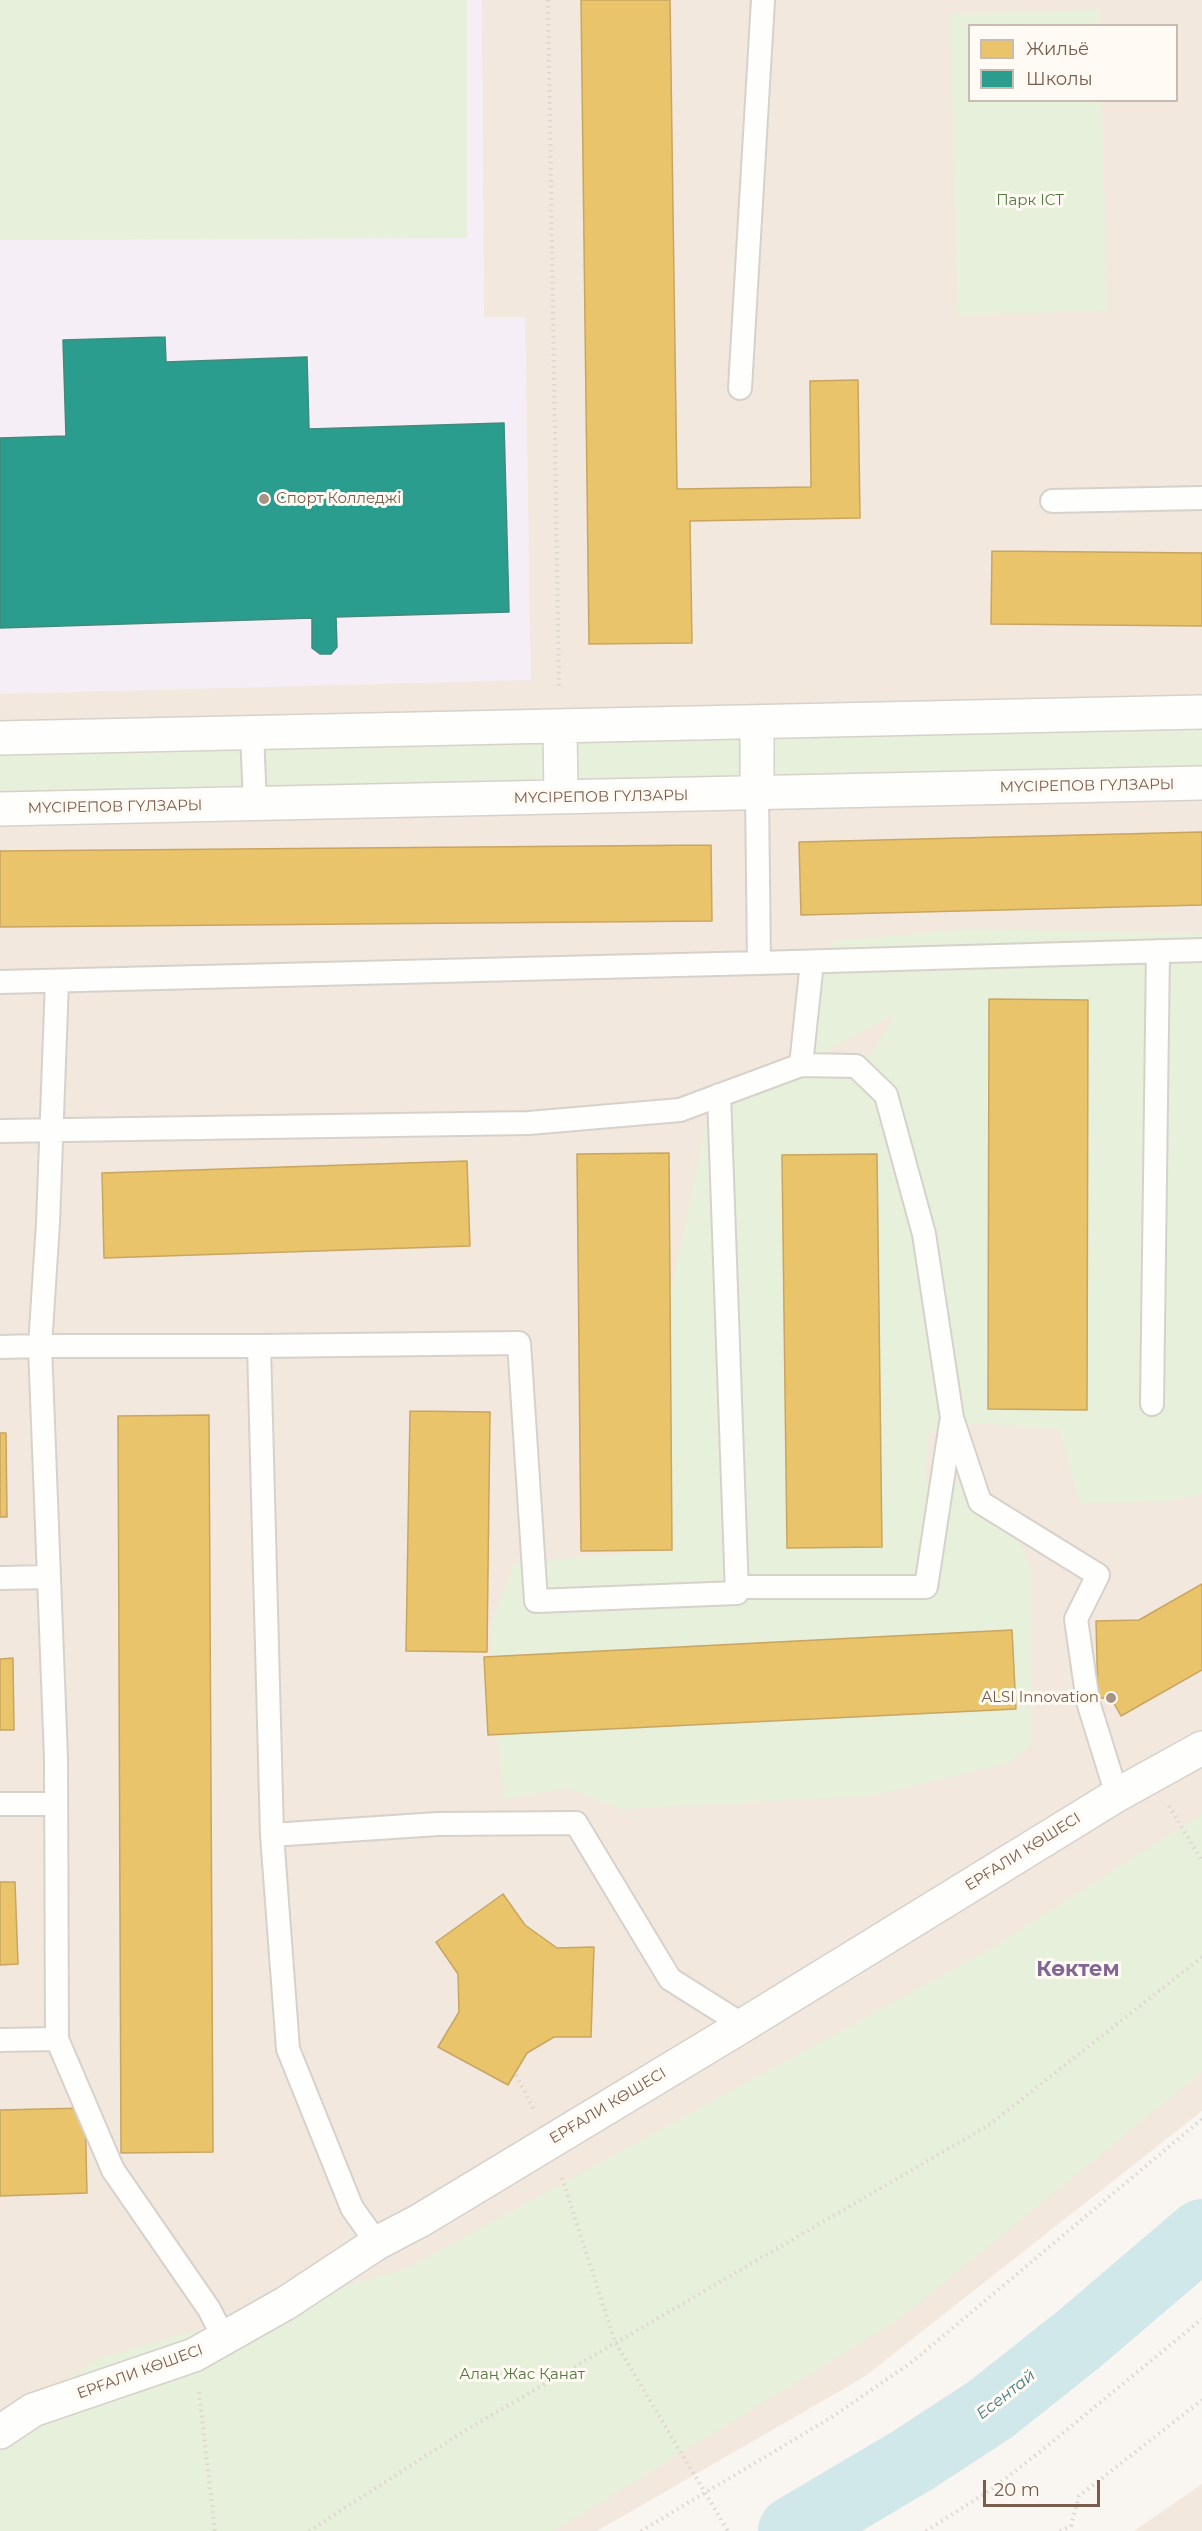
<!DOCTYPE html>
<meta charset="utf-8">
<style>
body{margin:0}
#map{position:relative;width:1202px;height:2531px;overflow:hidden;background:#f9f5f0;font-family:Montserrat,sans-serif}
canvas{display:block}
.legend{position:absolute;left:968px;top:24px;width:210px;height:78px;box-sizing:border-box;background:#fffaf3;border:2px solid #cabbb1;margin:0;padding:8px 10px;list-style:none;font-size:18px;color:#7a5c4d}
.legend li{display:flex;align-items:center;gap:12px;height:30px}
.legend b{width:30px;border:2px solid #cabbb1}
.scale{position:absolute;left:983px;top:2480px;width:117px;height:27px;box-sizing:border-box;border:3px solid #7a5c4d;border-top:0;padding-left:8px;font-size:18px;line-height:21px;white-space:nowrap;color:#7a5c4d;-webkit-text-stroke:4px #fffaf3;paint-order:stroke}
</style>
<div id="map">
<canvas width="1202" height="2531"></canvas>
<ul class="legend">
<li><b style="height:16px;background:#e9c46a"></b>Жильё</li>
<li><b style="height:16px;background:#2a9d8f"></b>Школы</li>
</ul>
<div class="scale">20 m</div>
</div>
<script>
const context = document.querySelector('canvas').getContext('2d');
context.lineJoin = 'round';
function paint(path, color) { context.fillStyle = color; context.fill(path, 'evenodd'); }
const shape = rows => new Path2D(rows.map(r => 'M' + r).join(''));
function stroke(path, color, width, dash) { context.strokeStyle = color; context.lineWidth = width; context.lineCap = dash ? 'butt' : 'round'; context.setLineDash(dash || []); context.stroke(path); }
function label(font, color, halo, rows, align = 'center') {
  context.font = font + ' Montserrat,sans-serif'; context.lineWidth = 6; context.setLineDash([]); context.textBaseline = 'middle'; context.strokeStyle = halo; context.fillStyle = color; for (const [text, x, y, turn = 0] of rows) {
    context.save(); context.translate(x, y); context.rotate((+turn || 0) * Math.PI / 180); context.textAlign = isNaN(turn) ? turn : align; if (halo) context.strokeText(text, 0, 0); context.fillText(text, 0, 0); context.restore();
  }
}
const residential = shape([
 [0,0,1202,0,1202,2111,864,2377,597,2531,0,2531],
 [970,26,1176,26,1176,100,970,100],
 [1202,2484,1202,2531,1134,2531]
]);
const education = shape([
 [0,0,482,0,484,317,525,317,531,680,0,694]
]);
const green = shape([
 [0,0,467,0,467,238,0,240],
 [1100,10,1100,25,970,26,970,100,1102,101,1107,311,958,315,950,14],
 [1202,712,1202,783,0,809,0,738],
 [972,929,1202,934,1202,1494,1161,1502,1080,1503,1059,1429,976,1423,928,1433,925,1484,979,1480,1006,1510,1031,1570,1032,1744,1008,1763,870,1796,622,1809,567,1788,504,1799,497,1737,491,1623,515,1563,672,1550,670,1298,715,1080,788,1083,871,1055,895,1013,801,1065,833,941],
 [1202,1814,1202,2072,898,2320,570,2521,553,2531,0,2531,0,2421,98,2359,408,2268,989,1950]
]);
const homes = shape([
 [581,0,670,0,677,489,811,487,810,381,858,380,860,518,690,521,692,643,589,644,581,0],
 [992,551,1202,553,1202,626,991,624,992,551],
 [1202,832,1202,905,801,915,799,842,1202,832],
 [711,845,712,921,0,927,0,851,711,845],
 [989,999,1088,1000,1087,1410,988,1409,989,999],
 [669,1153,672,1550,581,1551,577,1154,669,1153],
 [877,1154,882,1547,787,1548,782,1155,877,1154],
 [467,1161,470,1246,104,1258,102,1173,467,1161],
 [410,1411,490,1412,487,1652,406,1651,410,1411],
 [209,1415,213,2152,121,2153,118,1416,209,1415],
 [0,1433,6,1433,7,1517,0,1517,0,1433],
 [1202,1584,1202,1670,1121,1716,1111,1698,1098,1698,1096,1621,1139,1620,1202,1584],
 [1012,1630,1016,1709,488,1735,484,1657,1012,1630],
 [13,1658,14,1730,0,1730,0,1659,13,1658],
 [0,1882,15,1882,18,1964,0,1965,0,1882],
 [503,1894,525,1925,557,1948,594,1947,591,2037,554,2037,527,2053,508,2085,438,2047,459,2012,458,1974,436,1942,503,1894],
 [85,2108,87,2193,0,2196,0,2110,85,2108]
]);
const schools = shape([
 [165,337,166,362,307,357,309,429,504,423,509,612,336,617,337,647,331,654,320,654,312,648,312,618,0,628,0,438,66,436,63,340,165,337]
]);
const river = shape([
 [793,2531,913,2460,991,2409,1079,2339,1202,2234]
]);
const path = shape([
 [548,0,559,689],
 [1169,1806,1202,1861],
 [516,2075,534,2110],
 [562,2178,615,2342,728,2531],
 [199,2392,215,2531],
 [309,2531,461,2433,989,2125,1202,1957],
 [641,2531,832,2417,912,2362,1202,2119],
 [926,2531,992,2489,1041,2451,1202,2319],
 [1060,2531,1071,2526,1079,2496,1202,2400]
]);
const lane = shape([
 [740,388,763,0],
 [1052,501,1202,498],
 [252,733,255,804],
 [759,963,1202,950],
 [57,981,48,1223,40,1346,259,1346,272,1835,288,2049,352,2208,377,2243],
 [0,982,759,963,757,793],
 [801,1065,856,1066,886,1095,924,1234,952,1418,980,1502,1098,1575,1076,1619,1088,1702,1117,1795],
 [0,1131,529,1123,680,1110,801,1065,812,962],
 [259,1346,519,1343,536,1601,737,1593,719,1095],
 [0,1347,40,1346,56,1758,57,2039,0,2040],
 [1152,1404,1158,951],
 [0,1578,49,1577],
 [736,1587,926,1587,951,1423],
 [0,1804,56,1804],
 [272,1835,438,1824,576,1823,670,1979,743,2025],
 [57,2039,113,2170,209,2309,224,2338]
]);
const street = shape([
 [757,722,757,793],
 [560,727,561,797],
 [0,738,1202,712],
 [0,809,1202,783],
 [0,2432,33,2410,194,2355,286,2303,377,2243,419,2221,737,2029,1117,1795,1202,1748]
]);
const markers = [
 [264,499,6,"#a69286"],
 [1111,1698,6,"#a69286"]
];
const parkNames = [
 ["Парк ICT",1030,201],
 ["Алаң Жас Қанат",522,2375]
];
const poiNames = [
 ["Спорт Колледжі",276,499],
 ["ALSI Innovation",1099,1698,"right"]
];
const streetNames = [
 ["МҮСІРЕПОВ ГҮЛЗАРЫ",1087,786,-1],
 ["МҮСІРЕПОВ ГҮЛЗАРЫ",601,797,-1],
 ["МҮСІРЕПОВ ГҮЛЗАРЫ",115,807,-1],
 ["ЕРҒАЛИ КӨШЕСІ",1023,1852,-32],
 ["ЕРҒАЛИ КӨШЕСІ",608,2106,-31],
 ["ЕРҒАЛИ КӨШЕСІ",140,2372,-20]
];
const waterNames = [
 ["Есентай",1006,2395,-38]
];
const districtNames = [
 ["Көктем",1078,1970]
];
paint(residential, '#f2e8de');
paint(education, '#f6eef6');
paint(green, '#e7f0db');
paint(homes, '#e9c46a');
stroke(homes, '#c8a561', 1.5);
paint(schools, '#2a9d8f');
stroke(schools, '#428a7b', 1.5);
stroke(river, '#d0e8ea', 70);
stroke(lane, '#d7d1cb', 26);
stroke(street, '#d7d1cb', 36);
stroke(path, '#dcd5d0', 4, [1.5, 4.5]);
stroke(lane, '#fefefd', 22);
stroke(street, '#fefefd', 33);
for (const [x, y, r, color] of markers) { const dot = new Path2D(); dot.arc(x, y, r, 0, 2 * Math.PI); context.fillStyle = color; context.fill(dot); stroke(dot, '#fffaf3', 2); }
label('15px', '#537a41', '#fffaf3', parkNames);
label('15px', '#7a5c4d', '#fffaf3', poiNames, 'left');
label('15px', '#7a5c4d', '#fffaf3', streetNames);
label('italic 16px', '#437c86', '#fffaf3', waterNames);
label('bold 21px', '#846695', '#fffaf3', districtNames);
</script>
